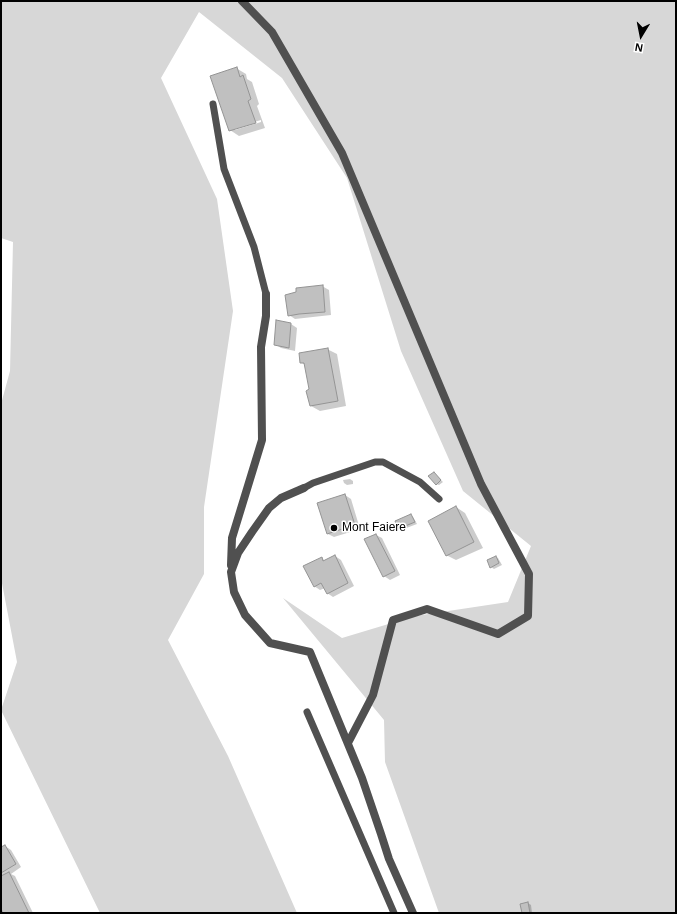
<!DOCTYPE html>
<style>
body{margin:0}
#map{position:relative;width:677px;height:914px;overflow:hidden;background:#fff;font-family:Helvetica,sans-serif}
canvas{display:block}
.frame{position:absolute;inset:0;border:2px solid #000;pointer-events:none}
.north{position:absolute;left:621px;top:16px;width:40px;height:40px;-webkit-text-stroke:3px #fff;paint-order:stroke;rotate:190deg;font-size:11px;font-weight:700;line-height:16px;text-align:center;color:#000}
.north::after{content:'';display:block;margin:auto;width:14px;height:18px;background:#000;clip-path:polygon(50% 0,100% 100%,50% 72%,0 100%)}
</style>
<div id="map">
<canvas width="677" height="914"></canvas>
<div class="frame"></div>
<div class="north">N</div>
</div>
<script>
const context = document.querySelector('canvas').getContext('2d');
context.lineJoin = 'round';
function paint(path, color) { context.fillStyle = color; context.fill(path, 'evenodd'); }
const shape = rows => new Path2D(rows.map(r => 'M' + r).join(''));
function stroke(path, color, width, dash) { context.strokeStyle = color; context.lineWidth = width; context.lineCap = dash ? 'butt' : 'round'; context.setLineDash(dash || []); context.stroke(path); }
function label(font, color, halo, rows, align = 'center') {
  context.font = font + ' Helvetica,sans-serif'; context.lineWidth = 3; context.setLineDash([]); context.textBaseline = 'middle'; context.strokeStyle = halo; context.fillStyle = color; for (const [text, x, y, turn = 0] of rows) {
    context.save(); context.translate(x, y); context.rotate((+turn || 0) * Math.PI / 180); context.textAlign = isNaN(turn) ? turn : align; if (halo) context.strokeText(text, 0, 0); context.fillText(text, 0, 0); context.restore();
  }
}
const green = shape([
 [1,1,676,1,676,913,439,913,385,762,384,720,283,598,342,638,415,616,508,602,531,546,463,491,401,351,347,178,282,78,199,12,161,78,217,199,233,311,204,507,204,574,168,640,228,756,297,913,100,913,1,710,17,662,1,578,1,404,10,371,13,242,1,238]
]);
const shadow = shape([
 [236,68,246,74,247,79,252,82,259,104,257,106,265,128,239,136,230,130],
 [261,120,261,122,235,130,235,128],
 [322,286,329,290,331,315,295,319,289,315],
 [291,324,297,328,295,351,281,348,275,344],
 [327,349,337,354,346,406,320,411,311,406,310,389,305,365,301,362],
 [434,473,443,482,439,485,436,484],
 [350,479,353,481,353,484,347,485,344,483,343,480],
 [345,495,351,499,360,529,334,537,328,534],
 [456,507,465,513,483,548,456,560,446,555],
 [411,516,413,517,417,524,401,530,399,528],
 [376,535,382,538,400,575,390,580,384,576],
 [335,556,341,560,354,586,333,597,327,593,325,588,320,590,314,586,321,558,326,561],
 [496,557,498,558,502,565,494,569,491,567],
 [5,846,11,850,21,867,11,874,15,876,33,913,4,913,1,906,1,849],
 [528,903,531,905,532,913,523,913,521,905]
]);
const building = shape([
 [237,67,240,77,243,75,251,99,248,101,256,123,229,131,210,76,237,67],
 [323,285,325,312,299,314,288,316,285,295,296,292,296,288,323,285],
 [276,320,291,323,289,348,274,345,276,320],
 [328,348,338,401,310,406,306,391,309,389,304,363,300,363,299,353,328,348],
 [434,472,441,480,436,485,428,476,434,472],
 [345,494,355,525,327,534,317,503,345,494],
 [456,506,474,542,446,556,428,521,456,506],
 [411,514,415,522,398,529,395,521,411,514],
 [376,534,395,571,383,577,364,539,376,534],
 [335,555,348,583,327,594,321,583,314,587,303,566,322,557,323,561,335,555],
 [496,556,499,563,490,568,487,560,496,556],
 [5,845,16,864,1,873,1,847,5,845],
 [9,872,29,913,3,913,1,909,1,876,9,872],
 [528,902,530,913,522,913,520,904,528,902]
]);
const service = shape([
 [213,104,224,169,254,247,266,294],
 [304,488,313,483,375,462,383,462,420,482,439,499],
 [307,712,394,913]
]);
const minor = shape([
 [242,1,272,32,342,153,481,484,529,574,528,616,498,634,427,609,393,620,373,695,348,743],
 [304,488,281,498,269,508,252,532,238,553,231,572,234,592,245,615,270,643,310,652,362,778,381,834,389,859,413,913],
 [231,565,232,538,262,440,261,347,266,316,266,294]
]);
const markers = [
 [334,528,4,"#000"]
];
const poiNames = [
 ["Mont Faiere",342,528]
];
paint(green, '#d7d7d7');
paint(shadow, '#0003');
paint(building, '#c0c0c0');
stroke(building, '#949494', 1);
stroke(service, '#505050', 7);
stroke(minor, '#505050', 8);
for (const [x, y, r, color] of markers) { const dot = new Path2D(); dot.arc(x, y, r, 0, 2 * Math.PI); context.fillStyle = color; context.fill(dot); stroke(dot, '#fff', 1.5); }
label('12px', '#000', '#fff', poiNames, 'left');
</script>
